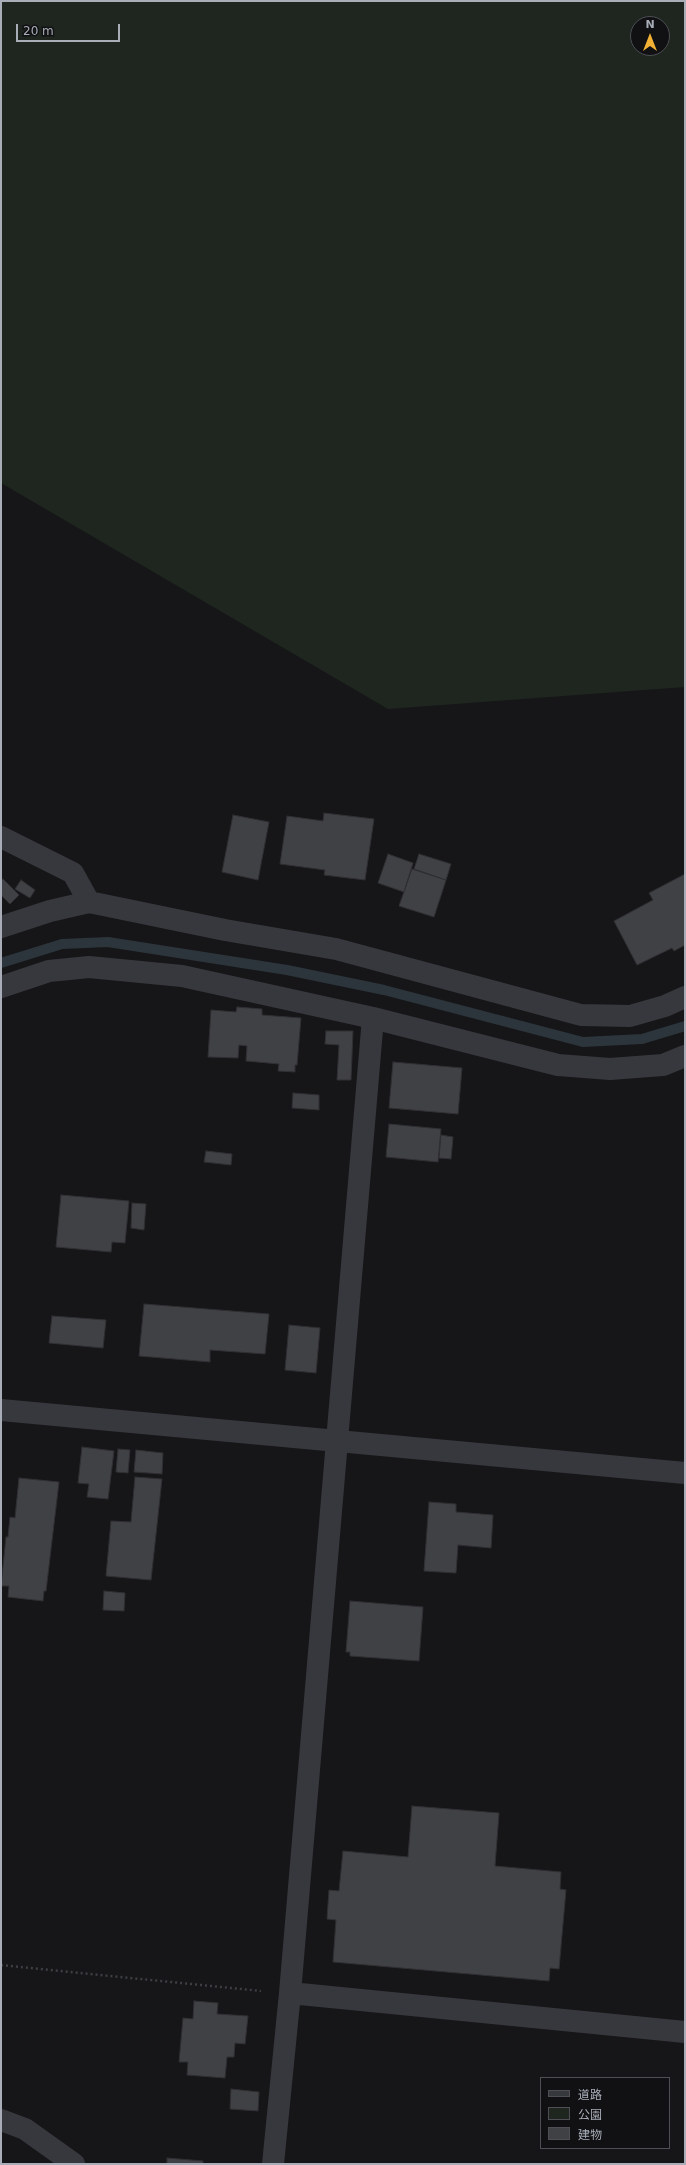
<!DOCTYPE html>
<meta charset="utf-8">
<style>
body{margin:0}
#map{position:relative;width:686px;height:2165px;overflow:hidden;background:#161618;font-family:"DejaVu Sans","Noto Sans JP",sans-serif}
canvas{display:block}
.frame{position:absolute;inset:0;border:2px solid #a8adb8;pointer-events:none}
.legend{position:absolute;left:540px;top:2077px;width:130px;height:72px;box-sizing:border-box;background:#111113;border:1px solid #4d4f55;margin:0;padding:5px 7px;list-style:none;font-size:12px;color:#a8adb8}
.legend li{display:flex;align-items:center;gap:8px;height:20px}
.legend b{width:20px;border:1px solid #4d4f55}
.north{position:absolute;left:630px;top:16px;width:40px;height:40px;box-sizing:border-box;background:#111113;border:1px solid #4d4f55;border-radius:50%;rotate:0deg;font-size:11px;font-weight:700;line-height:16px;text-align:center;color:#a8adb8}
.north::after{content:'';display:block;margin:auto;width:14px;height:18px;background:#f2b134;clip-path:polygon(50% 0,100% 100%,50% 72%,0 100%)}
.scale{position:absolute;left:16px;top:24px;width:104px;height:18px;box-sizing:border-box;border:2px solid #a8adb8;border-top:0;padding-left:5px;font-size:12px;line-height:14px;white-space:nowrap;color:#a8adb8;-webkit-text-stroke:3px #111113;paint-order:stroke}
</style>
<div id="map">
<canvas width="686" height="2165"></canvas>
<div class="frame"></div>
<ul class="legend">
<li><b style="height:5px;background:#37383d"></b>道路</li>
<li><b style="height:11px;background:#1e261f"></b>公園</li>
<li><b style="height:11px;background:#404145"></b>建物</li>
</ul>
<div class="north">N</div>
<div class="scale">20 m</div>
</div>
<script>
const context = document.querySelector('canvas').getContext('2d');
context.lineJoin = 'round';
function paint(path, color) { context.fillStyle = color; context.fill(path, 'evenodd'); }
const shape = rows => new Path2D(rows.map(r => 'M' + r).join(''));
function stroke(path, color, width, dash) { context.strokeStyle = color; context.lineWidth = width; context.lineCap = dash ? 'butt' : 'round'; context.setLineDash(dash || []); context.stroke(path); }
const green = shape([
 [1,1,685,1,685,687,388,709,1,483],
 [638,24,662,24,662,48,638,48]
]);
const stream = shape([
 [1,963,62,944,108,942,287,970,384,990,583,1042,642,1039,685,1026]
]);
const building = shape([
 [324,813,374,819,365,880,324,875,325,870,280,864,287,816,323,821,324,813],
 [233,815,269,822,258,880,222,872,233,815],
 [388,854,413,863,404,892,378,883,388,854],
 [419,854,451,864,446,880,414,869,419,854],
 [412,869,446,880,434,917,399,906,412,869],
 [685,874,685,945,674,951,672,948,637,965,614,921,653,900,649,893,685,874],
 [3,879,19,895,10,904,1,895,1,881,3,879],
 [21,880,35,890,30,898,15,889,21,880],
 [237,1007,262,1009,262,1015,301,1018,297,1065,295,1065,295,1072,278,1071,279,1064,246,1061,247,1046,239,1045,238,1058,208,1057,211,1010,236,1012,237,1007],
 [326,1031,353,1031,351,1080,337,1080,339,1045,325,1044,326,1031],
 [393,1062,462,1068,458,1114,389,1108,393,1062],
 [293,1093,319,1095,319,1110,292,1108,293,1093],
 [389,1124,441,1129,438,1162,386,1157,389,1124],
 [441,1135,453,1137,451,1159,439,1158,441,1135],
 [206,1151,232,1154,231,1165,204,1162,206,1151],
 [61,1195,129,1201,125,1243,112,1242,111,1252,56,1247,61,1195],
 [132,1203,146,1204,144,1230,131,1228,132,1203],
 [144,1304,269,1314,265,1354,210,1350,210,1362,139,1356,144,1304],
 [52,1316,106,1320,103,1348,49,1343,52,1316],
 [289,1325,320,1328,316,1373,285,1370,289,1325],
 [82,1447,114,1451,108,1499,87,1497,89,1484,78,1483,82,1447],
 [118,1449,130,1450,128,1473,116,1472,118,1449],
 [136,1450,163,1453,162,1474,134,1472,136,1450],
 [135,1477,162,1479,151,1580,106,1576,111,1521,131,1522,135,1477],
 [19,1478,59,1482,46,1591,44,1591,43,1601,8,1597,9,1586,1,1586,6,1537,8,1537,10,1517,15,1518,19,1478],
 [429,1502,456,1504,456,1512,493,1515,491,1548,458,1545,456,1573,424,1571,429,1502],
 [104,1591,125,1593,124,1611,103,1610,104,1591],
 [350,1601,423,1607,419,1661,350,1656,350,1652,346,1652,350,1601],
 [412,1806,499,1813,495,1866,561,1872,560,1889,566,1890,559,1969,550,1968,549,1981,333,1962,336,1920,327,1919,329,1890,339,1891,343,1851,408,1857,412,1806],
 [194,2001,218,2003,217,2014,248,2016,245,2044,235,2043,234,2057,227,2057,225,2078,187,2075,188,2062,179,2062,183,2018,193,2019,194,2001],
 [231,2089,259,2092,258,2111,230,2109,231,2089],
 [167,2158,203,2161,203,2164,167,2164,167,2158]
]);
const path = shape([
 [1,1965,261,1991]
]);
const street = shape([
 [1,837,73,873,89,902],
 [1,927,50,911,89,902,225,930,336,949,581,1015,630,1016,665,1006,685,997],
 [1,987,49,971,89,967,182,976,373,1018,558,1065,610,1069,663,1065,685,1056],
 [1,1410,685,1473],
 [290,1993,685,2032],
 [1,2120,25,2129,74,2164],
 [273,2164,290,1993,373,1018]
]);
paint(green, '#1e261f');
stroke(stream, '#2c353c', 10);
paint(building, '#404145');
stroke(building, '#303034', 1);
stroke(path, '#3d3f44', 2.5, [2, 3]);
stroke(street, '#37383d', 22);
</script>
